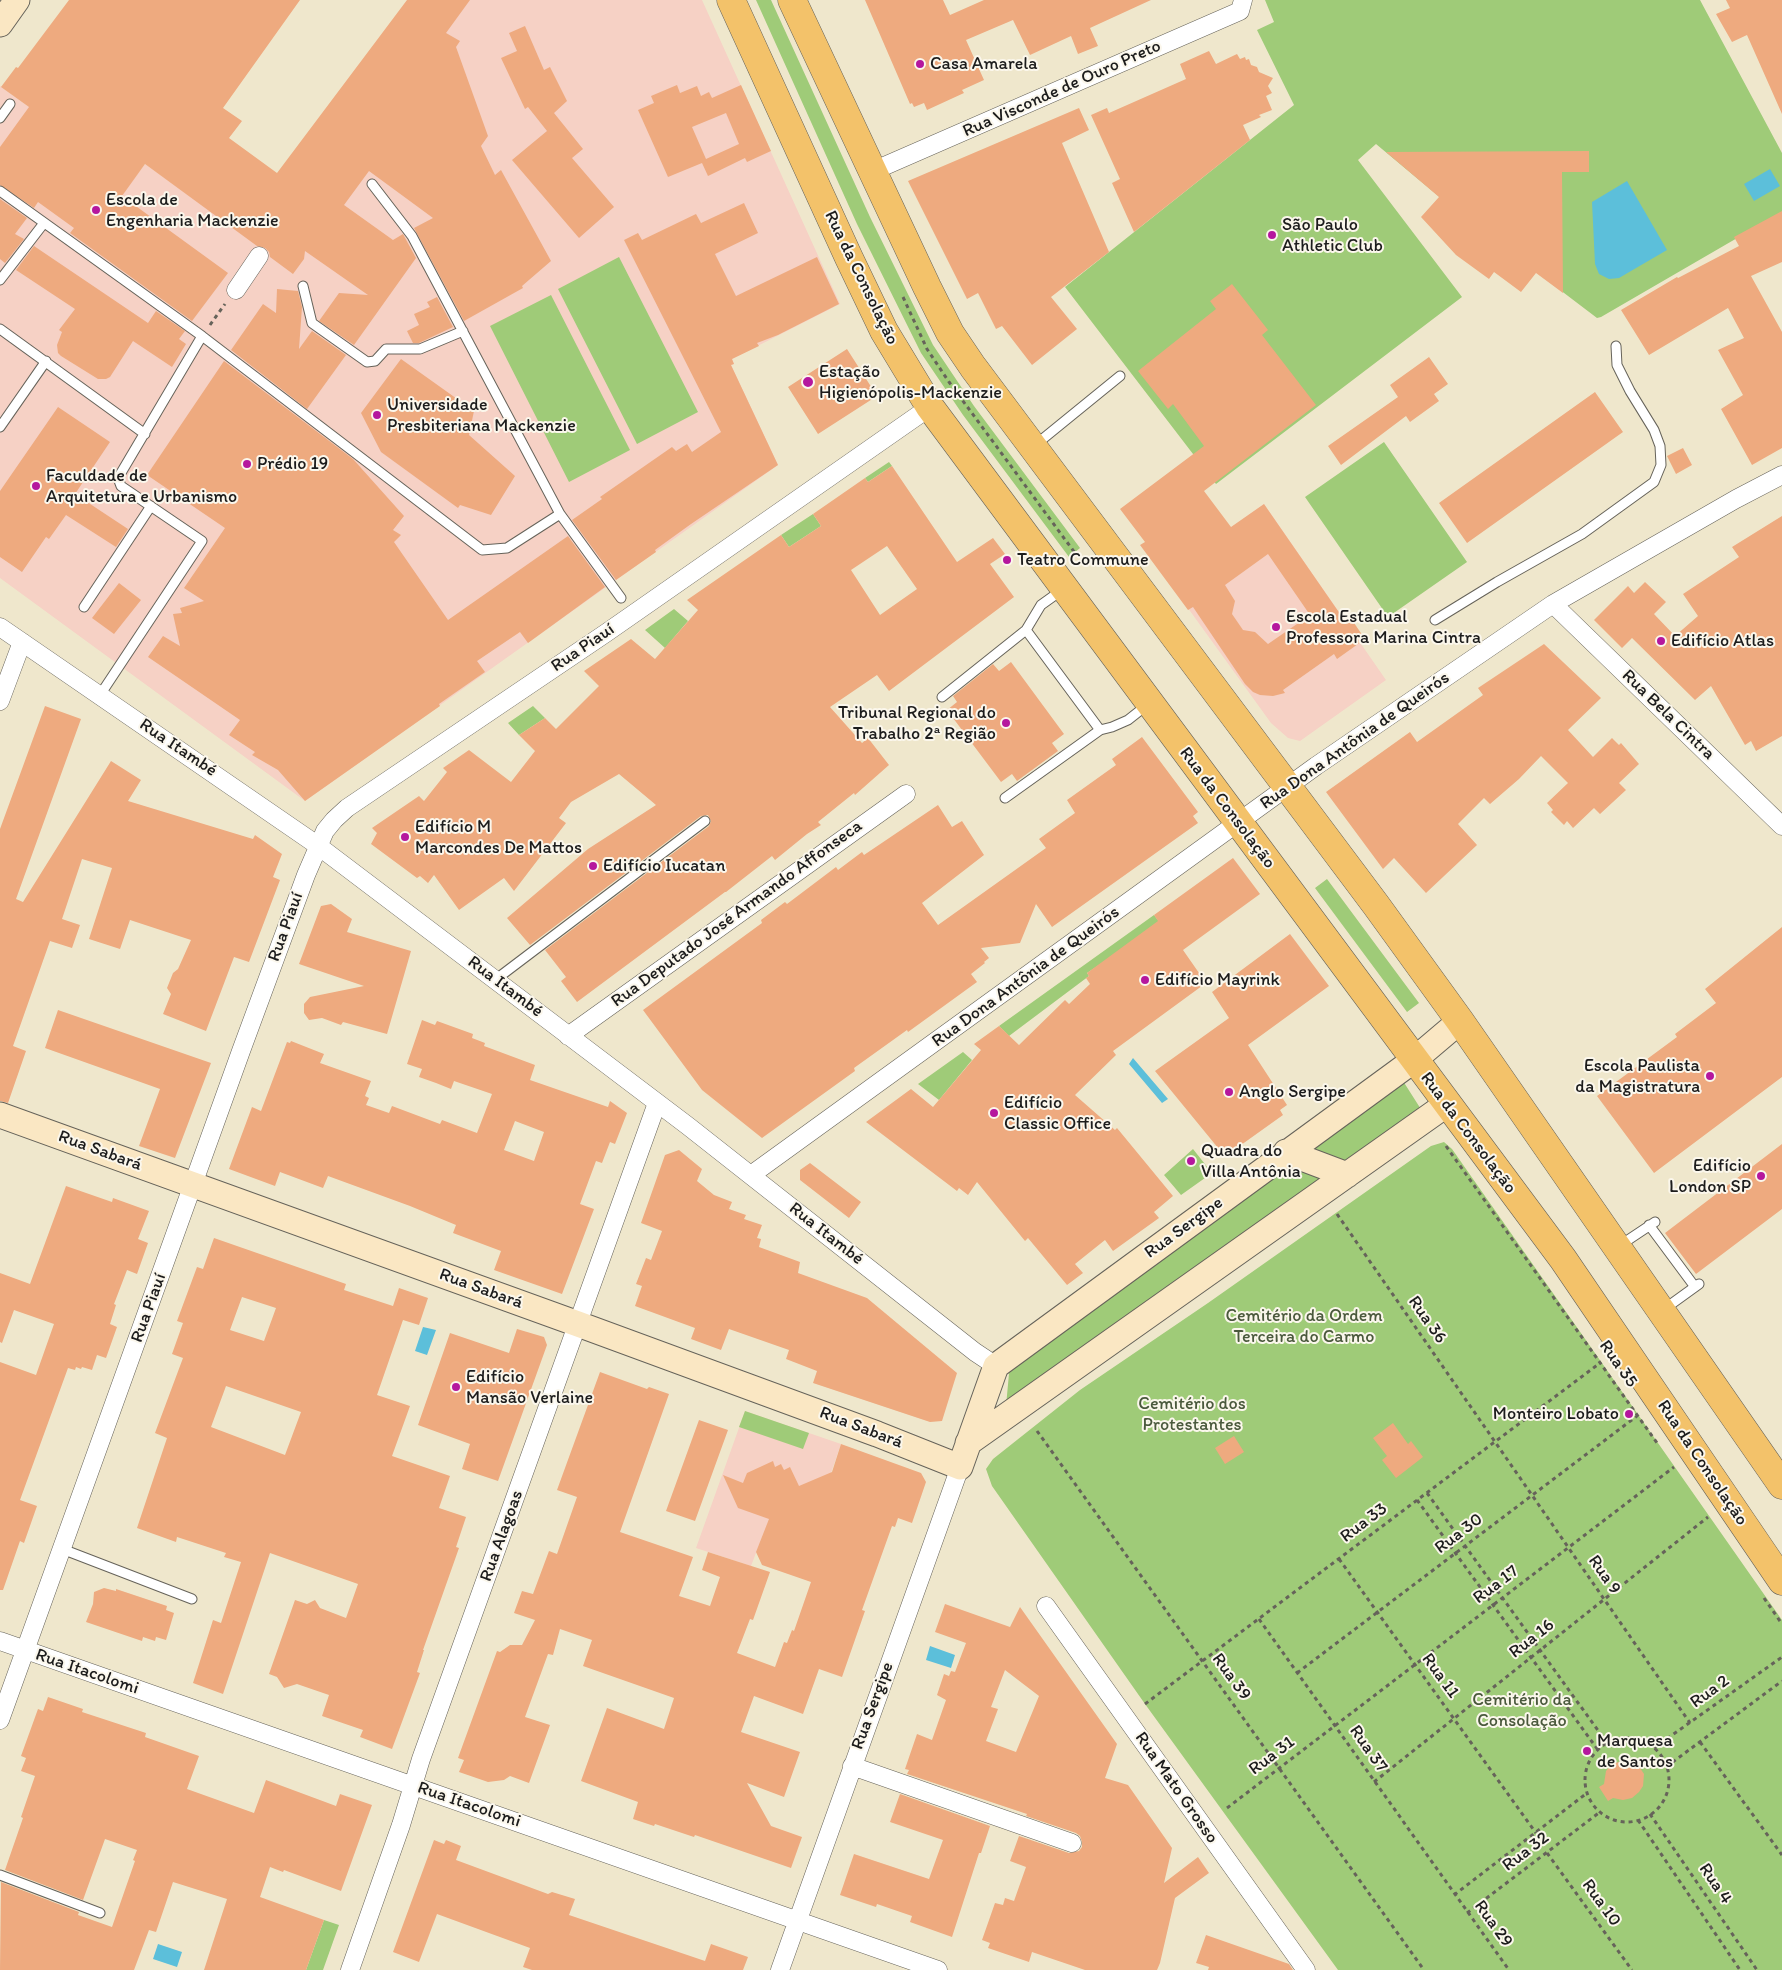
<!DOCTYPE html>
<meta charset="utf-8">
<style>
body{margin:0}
canvas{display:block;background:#efe7cc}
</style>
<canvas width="1782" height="1970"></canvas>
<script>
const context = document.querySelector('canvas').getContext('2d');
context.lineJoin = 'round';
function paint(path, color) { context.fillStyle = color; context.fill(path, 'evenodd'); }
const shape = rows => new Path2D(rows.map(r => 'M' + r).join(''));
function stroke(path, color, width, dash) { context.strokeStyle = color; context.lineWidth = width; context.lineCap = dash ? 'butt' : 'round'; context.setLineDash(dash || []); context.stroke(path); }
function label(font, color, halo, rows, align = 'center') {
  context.font = font + ' Itim,sans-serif'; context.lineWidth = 4; context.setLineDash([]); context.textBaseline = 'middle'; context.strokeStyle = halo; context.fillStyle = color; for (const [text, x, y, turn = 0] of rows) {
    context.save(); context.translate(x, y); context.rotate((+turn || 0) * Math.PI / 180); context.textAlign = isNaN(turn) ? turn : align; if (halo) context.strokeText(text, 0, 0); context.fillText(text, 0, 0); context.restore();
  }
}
const built = shape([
 [434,0,702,0,840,304,732,359,734,364,731,365,778,465,305,801,0,578,0,86,132,181,145,164,256,243],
 [1264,504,1386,680,1300,741,1288,738,1271,723,1164,575],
 [745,1411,841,1444,801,1560,759,1545,751,1566,696,1548]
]);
const green = shape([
 [756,0,771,0,870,217,933,345,974,406,1080,548,1069,557,963,415,921,353,857,224],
 [1265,0,1700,0,1782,153,1782,212,1601,317,1597,318,1460,214,1376,144,1358,160,1462,297,1216,484,1065,287,1294,105,1257,30,1274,22],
 [619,257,698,412,637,444,558,289],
 [551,295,630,450,569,482,490,326],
 [1384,442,1467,562,1388,617,1305,497],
 [889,462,892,466,868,482,865,478],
 [813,514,821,526,789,547,781,535],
 [674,609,688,621,665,648,645,630],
 [533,706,545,718,519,735,508,723],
 [1327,879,1419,1003,1407,1012,1315,888],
 [1154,915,1161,924,1087,973,1089,976,1009,1036,999,1026],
 [963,1052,972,1060,939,1100,918,1084],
 [1403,1081,1424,1114,1345,1169,1300,1154],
 [1444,1142,1452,1149,1782,1620,1782,1970,1338,1970,1145,1704,992,1486,986,1469,993,1459,1080,1390,1208,1303,1431,1146],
 [1193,1149,1212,1173,1181,1195,1164,1175],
 [1293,1161,1337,1176,1006,1406,1010,1363],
 [745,1411,809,1433,803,1449,739,1427],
 [324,1920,339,1925,323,1970,306,1970]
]);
const water = shape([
 [1770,169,1780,186,1754,201,1744,184],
 [1627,181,1667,250,1619,278,1609,279,1599,274,1595,264,1592,202],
 [1133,1058,1168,1099,1162,1103,1129,1064],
 [423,1327,436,1330,427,1355,415,1351],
 [930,1646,955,1655,951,1668,926,1660],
 [158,1944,182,1952,177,1967,153,1959]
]);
const building = shape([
 [69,0,300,0,223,108,242,121,229,138,277,173,407,0,470,0,446,33,460,41,456,47,488,136,481,146,495,175,501,170,551,261,522,286,523,288,464,321,414,228,433,218,369,171,344,205,393,240,403,234,416,258,354,345,319,321,339,293,368,295,305,251,304,259,293,274,270,257,269,252,265,248,257,246,145,164,122,196,228,273,192,321,70,233,74,228,38,202,34,208,0,185,0,147,29,107,1,87,16,67,18,68],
 [865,0,943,0,950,15,984,0,1151,0,1090,28,1098,46,1078,54,1071,36,1030,55,1013,20,966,40,984,80,962,90,964,93,927,110,924,103,914,107,912,103,910,104],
 [1726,0,1782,0,1782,114,1747,35,1732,42,1716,14,1730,8],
 [525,26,544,70,550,67,567,101,554,113,583,149,572,158,614,207,579,238,512,160,547,131,528,107,525,109,501,58,517,51,509,33],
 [1209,51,1216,64,1237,54,1240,59,1245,57,1246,60,1249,59,1251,65,1257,67,1259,72,1273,78,1268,86,1272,93,1266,96,1272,110,1259,115,1261,117,1243,125,1250,140,1134,232,1112,183,1120,179,1091,115,1107,108,1109,113,1186,79,1180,64],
 [677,85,680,93,697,86,701,96,709,92,712,98,741,85,771,151,747,162,745,158,708,176,702,163,668,177,638,110,654,103,651,96],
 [726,113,739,144,706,159,692,127],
 [1079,108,1089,130,1062,143,1109,252,1051,297,1077,329,1032,365,1002,326,996,329,978,293,967,299,908,181],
 [1589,151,1589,172,1562,172,1563,293,1536,273,1521,292,1494,272,1489,279,1456,255,1421,217,1439,197,1386,152],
 [0,199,27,218,15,234,24,239,5,263,0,259],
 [744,203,758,233,715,254,736,296,817,257,839,304,778,335,757,343,759,346,732,359,734,364,731,365,778,465,691,524,655,550,656,552,616,580,572,520,602,499,600,497,672,447,676,451,687,444,692,452,721,432,624,240,638,233,642,240,696,214,701,223],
 [1782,211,1782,262,1751,276,1782,332,1782,448,1752,465,1721,409,1743,395,1718,350,1744,338,1728,308,1649,355,1621,310,1677,277,1678,278,1739,246,1734,237],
 [34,246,148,323,156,311,185,331,179,339,186,344,172,367,133,341,110,377,106,379,98,379,61,356,58,353,57,345,62,332,59,330,75,309,16,270],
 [1232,284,1268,330,1262,335,1316,405,1204,491,1231,527,1264,504,1345,621,1350,617,1365,639,1337,659,1334,654,1283,690,1285,693,1273,696,1260,695,1253,692,1245,684,1193,607,1188,610,1140,545,1145,542,1120,509,1204,446,1173,404,1168,409,1138,371,1216,309,1210,301],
 [1268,554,1310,615,1268,644,1255,632,1243,630,1232,614,1235,601,1225,585],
 [277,289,298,291,302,307,299,349,312,331,346,355,307,409,231,350,263,304,276,313],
 [437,297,453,327,419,343,413,343,407,331,419,325,414,314,430,307,427,302],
 [847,349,877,396,818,434,788,387],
 [1429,357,1448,384,1434,394,1439,401,1410,422,1406,416,1341,465,1328,446,1398,397,1390,385],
 [401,359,474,411,469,435,515,476,491,515,460,505,458,508,381,452,361,413],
 [224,361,353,459,404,516,393,530,401,535,394,542,448,620,568,536,605,587,528,643,520,632,477,661,485,672,439,704,440,706,305,801,278,770,252,755,255,752,229,735,240,720,148,657,163,636,180,646,173,614,182,613,180,608,204,601,184,588,225,528,147,475],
 [1595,392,1623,432,1467,543,1439,503],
 [58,407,110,442,75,494,128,529,116,547,66,515,49,539,46,537,22,572,0,557,0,491],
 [1683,448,1692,465,1676,474,1667,456],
 [892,466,957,562,993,538,1005,554,990,564,1014,597,889,691,877,675,830,707,862,743,868,738,889,765,855,795,854,793,818,822,821,825,807,834,775,860,772,856,726,892,725,892,577,1002,561,981,566,977,545,950,709,826,711,821,708,815,701,816,530,945,507,918,588,849,656,805,619,774,571,802,559,818,566,823,514,891,504,878,459,910,434,875,428,883,420,876,417,878,371,844,377,833,372,828,419,796,424,801,447,772,443,768,469,750,511,782,535,751,519,735,545,718,556,729,599,686,584,671,631,639,655,659,698,610,687,600,781,535,789,547,821,526,813,514,865,478,868,482],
 [887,546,917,589,880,615,851,570],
 [1782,516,1782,736,1756,751,1751,741,1745,745,1711,686,1695,700,1632,638,1622,648,1594,620,1628,586,1634,593,1645,582,1666,602,1654,614,1675,636,1698,616,1683,594,1739,557,1732,547],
 [119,583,141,600,114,634,92,618],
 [1544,644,1601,698,1568,730,1593,757,1612,738,1619,745,1621,743,1639,764,1619,783,1626,790,1600,814,1594,808,1573,828,1567,821,1564,825,1551,812,1553,810,1547,803,1568,783,1541,756,1519,779,1490,804,1484,798,1458,824,1477,845,1426,893,1394,858,1383,869,1326,792,1410,732,1417,742,1483,695,1478,688],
 [1011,662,1064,734,1052,743,1058,751,1017,781,1012,774,1001,782,947,710,957,702,953,696,993,664,999,671],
 [45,706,81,719,16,899,23,902,111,761,141,780,128,801,253,839,255,835,282,854,273,877,280,880,249,962,234,957,206,1031,163,1014,171,994,167,988,173,973,178,969,191,940,130,920,120,949,89,939,112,868,82,859,62,919,80,925,72,948,50,941,13,1046,26,1051,8,1103,0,1101,0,829],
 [1142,737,1198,812,1193,816,1198,823,1052,927,1036,904,1020,943,981,948,989,958,984,962,985,963,971,974,977,982,908,1032,907,1030,854,1068,855,1071,762,1138,702,1090,643,1010,762,923,761,920,785,902,787,904,836,867,838,870,862,852,864,855,938,805,952,827,962,821,984,855,922,903,938,925,1046,848,1039,839,1075,813,1067,800,1116,765,1112,759],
 [1233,858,1260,894,1183,950,1206,983,1113,1051,1116,1055,1075,1095,1115,1130,1117,1128,1173,1196,1154,1212,1159,1218,1113,1251,1105,1240,1075,1264,1083,1273,1067,1285,1028,1238,1025,1241,977,1182,968,1195,959,1188,957,1191,866,1122,911,1089,933,1107,981,1050,974,1044,999,1026,1019,1045,1065,1000,1069,1004,1090,984,1086,978,1089,976,1087,973,1158,921,1154,915],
 [331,904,352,919,347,932,411,951,387,1034,343,1022,341,1025,322,1018,309,1020,304,1013,304,1004,310,997,364,986,299,964,321,906],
 [1782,927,1782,1077,1654,1173,1597,1096,1677,1037,1675,1034,1716,1003,1705,989],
 [1290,934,1329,986,1248,1045,1287,1105,1280,1110,1283,1115,1234,1150,1232,1148,1223,1154,1155,1071,1229,1018,1212,992],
 [58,1010,211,1063,175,1158,139,1146,160,1089,45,1048],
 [422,1020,435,1025,437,1021,473,1034,472,1038,485,1043,484,1046,535,1065,530,1080,608,1107,610,1101,627,1113,615,1144,610,1142,602,1163,596,1161,580,1204,594,1209,562,1294,494,1270,501,1251,453,1233,456,1225,410,1206,328,1176,323,1188,280,1172,275,1186,229,1169,252,1107,261,1111,287,1042,290,1043,291,1041,324,1054,320,1063,371,1081,365,1096,369,1098,366,1105,389,1113,392,1106,440,1124,442,1120,477,1133,492,1094,454,1081,451,1089,436,1083,419,1077,422,1069,407,1064],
 [515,1121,544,1132,534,1161,504,1150],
 [1782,1144,1782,1209,1696,1274,1665,1233],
 [679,1150,702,1169,697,1181,714,1195,732,1202,729,1209,746,1215,744,1219,762,1225,757,1238,761,1239,759,1247,800,1262,798,1273,867,1298,957,1373,942,1421,930,1422,813,1383,817,1371,786,1359,789,1350,729,1329,721,1350,691,1339,695,1328,635,1306,642,1286,636,1284,646,1258,651,1260,662,1231,641,1223,665,1155],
 [810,1163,861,1202,849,1218,800,1180,800,1170],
 [66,1186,112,1202,113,1198,149,1211,138,1239,148,1243,137,1274,127,1270,114,1304,116,1305,110,1324,117,1327,106,1358,97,1355,92,1370,82,1367,81,1369,76,1367,75,1370,68,1368,20,1500,37,1506,24,1543,20,1541,3,1590,0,1590,0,1362,36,1375,54,1324,14,1310,2,1343,0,1342,0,1273,30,1284],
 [214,1238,346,1284,344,1290,393,1306,399,1288,428,1298,419,1325,403,1320,377,1395,410,1406,392,1456,450,1476,439,1508,466,1517,456,1547,459,1548,423,1650,424,1650,417,1672,420,1673,392,1749,360,1737,363,1730,322,1716,329,1695,297,1684,284,1688,277,1677,269,1674,295,1600,307,1604,315,1600,320,1608,346,1618,358,1584,270,1553,223,1694,193,1683,213,1620,221,1623,241,1562,224,1557,226,1553,177,1537,176,1542,137,1528,167,1438,155,1433,183,1358,172,1354,183,1323,177,1321,197,1267,203,1269],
 [242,1297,276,1308,264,1341,230,1330],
 [226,1386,301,1412,285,1455,211,1427],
 [517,1329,544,1337,547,1345,498,1481,462,1469,470,1444,418,1425,450,1333,509,1353],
 [600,1372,647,1389,649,1387,669,1394,620,1532,693,1557,679,1596,710,1606,720,1577,702,1570,708,1552,770,1572,753,1620,750,1619,737,1653,775,1667,784,1642,787,1643,792,1630,794,1631,811,1582,762,1565,756,1552,769,1519,738,1508,723,1475,743,1483,747,1473,773,1461,775,1467,781,1464,784,1470,790,1467,799,1486,832,1472,841,1444,921,1473,926,1482,912,1523,898,1518,895,1527,892,1526,862,1610,865,1611,842,1677,819,1669,803,1714,754,1696,741,1732,800,1752,784,1797,747,1783,771,1826,802,1837,791,1868,695,1835,694,1837,655,1824,654,1826,633,1819,638,1802,581,1781,607,1708,664,1729,674,1698,583,1666,592,1640,560,1629,553,1655,548,1654,525,1717,550,1725,529,1783,510,1776,504,1780,488,1782,459,1772,464,1760,458,1758,497,1651,500,1652,510,1645,522,1645,535,1620,514,1613,522,1591,533,1594,549,1551,557,1554,577,1497,557,1490],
 [699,1420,728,1430,695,1521,666,1511],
 [1393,1423,1408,1444,1411,1441,1423,1457,1396,1478,1382,1460,1387,1456,1373,1438],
 [1234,1436,1244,1452,1225,1464,1215,1448],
 [104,1588,116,1591,116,1589,167,1606,166,1610,174,1613,166,1640,156,1637,155,1641,143,1637,142,1641,86,1622,93,1604,94,1592],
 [945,1604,1010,1627,1020,1607,1117,1744,1105,1778,1128,1785,1172,1848,1164,1883,1198,1857,1209,1873,1175,1898,1160,1963,1157,1970,1085,1970,1032,1952,1029,1962,988,1948,990,1943,982,1940,995,1903,1003,1905,1005,1898,1014,1901,1026,1867,1010,1861,1019,1836,1069,1853,1079,1851,1082,1847,1082,1842,1080,1836,1076,1833,1026,1816,1027,1814,907,1774,909,1770,905,1769,917,1734,932,1740,946,1700,937,1695,944,1674,949,1676,951,1671,955,1672,966,1643,935,1632],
 [1005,1670,1039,1696,1016,1752,986,1741,998,1709,991,1707],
 [48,1697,83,1709,82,1712,146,1733,145,1737,199,1756,187,1789,254,1813,266,1780,336,1806,340,1794,372,1805,341,1891,284,1870,283,1872,270,1867,260,1897,324,1920,306,1970,204,1970,227,1899,173,1882,156,1932,149,1930,134,1970,0,1970,1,1882,79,1912,78,1915,112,1927,135,1861,133,1860,137,1850,105,1839,83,1900,5,1870,23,1818,21,1817,35,1776,21,1771,26,1758,21,1756,38,1709,43,1711],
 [1625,1760,1636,1762,1644,1774,1643,1786,1639,1792,1632,1798,1623,1800,1613,1798,1608,1801,1599,1787,1604,1784,1606,1771,1612,1764],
 [900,1794,990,1826,981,1853,979,1853,952,1937,910,1922,912,1916,877,1904,876,1907,840,1895,854,1854,929,1879,943,1840,890,1822],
 [434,1840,444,1844,446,1840,461,1846,456,1860,548,1894,552,1892,575,1899,569,1915,705,1961,711,1944,748,1957,743,1970,532,1970,523,1967,530,1948,437,1914,419,1962,393,1952],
 [1206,1935,1289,1964,1293,1970,1208,1970,1209,1967,1196,1963]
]);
const path = shape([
 [903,297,927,349,949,382,1075,553],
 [210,325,225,304],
 [1446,1146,1657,1443],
 [1337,1214,1690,1723],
 [1037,1431,1424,1970],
 [1427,1493,1607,1743],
 [1417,1500,1598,1750],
 [1339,1559,1536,1833],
 [1764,1598,1782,1624],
 [1259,1619,1509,1970],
 [1297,1673,1637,1416],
 [1145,1704,1600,1363],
 '1585 1780a42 42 0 1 1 84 0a42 42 0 1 1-84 0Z',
 [1700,1742,1782,1855],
 [1654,1748,1782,1657],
 [1666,1767,1782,1681],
 [1374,1782,1708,1517],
 [1227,1808,1674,1467],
 [1650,1814,1757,1970],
 [1638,1820,1740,1970],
 [1547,1853,1632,1970],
 [1454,1895,1587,1793],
 [1467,1913,1600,1812]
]);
const lane = shape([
 [0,118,10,104],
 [372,184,412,236,560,514],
 [0,191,202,336],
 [0,280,44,223],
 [303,286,312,323,367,362,375,361,386,349,420,349,463,331],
 [0,329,145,434],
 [0,427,46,361],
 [1034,446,1120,376],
 [84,607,151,506],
 [1435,620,1497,582,1582,534,1654,482,1661,465,1660,446,1654,430,1630,391,1617,365,1616,346],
 [1026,630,1041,605,1062,590],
 [100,695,202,541,121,486,118,478,202,336,482,550,507,548,560,514,621,598],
 [942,697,1026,630,1100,730,1005,798],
 [1100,730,1112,727,1128,720,1147,705],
 [495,980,705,821],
 [1649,1225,1695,1287],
 [1619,1246,1655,1222],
 [1663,1310,1699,1284],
 [62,1549,192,1599],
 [0,1875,100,1913]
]);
const street = shape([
 [873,171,1240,11,1243,0],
 [236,290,259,256],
 [1553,604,1782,826],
 [0,627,317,845,688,1126,975,1352,996,1366],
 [0,701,22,642],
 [568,1036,906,794],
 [751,1175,1316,766,1553,604,1736,499,1782,475],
 [1046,1606,1306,1970],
 [0,1641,938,1970],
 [0,1720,241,1051,306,875,325,831,334,820,347,808,606,633,930,407],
 [852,1766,1072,1843],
 [350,1970,401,1825,421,1759,657,1103],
 [780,1970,960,1467]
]);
const secondary = shape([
 [0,24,17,0],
 [0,1115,578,1324,877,1434,960,1467,996,1366,1414,1060,1460,1021],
 [1286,1152,1347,1175],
 [968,1443,1447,1104]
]);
const primary = shape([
 [731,0,849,258,884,331,930,407,1563,1259,1782,1581],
 [792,0,927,287,950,333,973,367,1376,905,1460,1021,1782,1485]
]);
const markers = [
 [920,64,5,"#b5179e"],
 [96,210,5,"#b5179e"],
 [1272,235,5,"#b5179e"],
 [808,382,6,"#b5179e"],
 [377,415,5,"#b5179e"],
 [247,464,5,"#b5179e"],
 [36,486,5,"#b5179e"],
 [1007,560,5,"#b5179e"],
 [1276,627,5,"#b5179e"],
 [1661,641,5,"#b5179e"],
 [1006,723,5,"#b5179e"],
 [405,837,5,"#b5179e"],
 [593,866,5,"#b5179e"],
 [1145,980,5,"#b5179e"],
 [1710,1076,5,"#b5179e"],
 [1229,1092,5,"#b5179e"],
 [994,1113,5,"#b5179e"],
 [1191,1161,5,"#b5179e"],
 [1761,1176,5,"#b5179e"],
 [456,1387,5,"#b5179e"],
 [1629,1414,5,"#b5179e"],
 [1587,1751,5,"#b5179e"]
];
const poiNames = [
 ["Casa Amarela",930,64],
 ["Escola de",106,200],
 ["Engenharia Mackenzie",106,221],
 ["São Paulo",1282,225],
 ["Athletic Club",1282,246],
 ["Estação",819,372],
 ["Higienópolis-Mackenzie",819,393],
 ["Universidade",387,405],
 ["Presbiteriana Mackenzie",387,426],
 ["Prédio 19",257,464],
 ["Faculdade de",46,476],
 ["Arquitetura e Urbanismo",46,497],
 ["Teatro Commune",1017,560],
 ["Escola Estadual",1286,617],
 ["Professora Marina Cintra",1286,638],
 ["Edifício Atlas",1671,641],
 ["Tribunal Regional do",996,713,"right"],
 ["Trabalho 2ª Região",996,734,"right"],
 ["Edifício M",415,827],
 ["Marcondes De Mattos",415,848],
 ["Edifício Iucatan",603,866],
 ["Edifício Mayrink",1155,980],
 ["Escola Paulista",1700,1066,"right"],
 ["da Magistratura",1700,1087,"right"],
 ["Anglo Sergipe",1239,1092],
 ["Edifício",1004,1103],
 ["Classic Office",1004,1124],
 ["Quadra do",1201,1151],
 ["Villa Antônia",1201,1172],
 ["Edifício",1751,1166,"right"],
 ["London SP",1751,1187,"right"],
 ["Edifício",466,1377],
 ["Mansão Verlaine",466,1398],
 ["Monteiro Lobato",1619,1414,"right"],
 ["Marquesa",1597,1741],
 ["de Santos",1597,1762]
];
const streetNames = [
 ["Rua Visconde de Ouro Preto",1062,89,-24],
 ["Rua da Consolação",861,278,64],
 ["Rua Piauí",583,648,-34],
 ["Rua Bela Cintra",1668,715,44],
 ["Rua Dona Antônia de Queirós",1355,741,-35],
 ["Rua Itambé",178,748,34],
 ["Rua da Consolação",1227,808,53],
 ["Rua Deputado José Armando Affonseca",737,914,-36],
 ["Rua Piauí",286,927,-70],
 ["Rua Dona Antônia de Queirós",1026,977,-36],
 ["Rua Itambé",505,987,37],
 ["Rua da Consolação",1468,1133,53],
 ["Rua Sabará",100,1151,20],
 ["Rua Sergipe",1184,1228,-36],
 ["Rua Itambé",826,1234,38],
 ["Rua Sabará",481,1289,20],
 ["Rua Piauí",149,1308,-70],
 ["Rua 36",1427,1320,55],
 ["Rua 35",1618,1364,55],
 ["Rua Sabará",861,1428,21],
 ["Rua da Consolação",1702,1463,56],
 ["Rua 33",1364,1523,-37],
 ["Rua 30",1459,1534,-37],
 ["Rua Alagoas",502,1536,-70],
 ["Rua 9",1604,1575,55],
 ["Rua 17",1496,1585,-37],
 ["Rua 16",1532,1639,-38],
 ["Rua Itacolomi",87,1672,19],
 ["Rua 11",1440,1676,54],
 ["Rua 39",1231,1677,54],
 ["Rua 2",1710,1692,-36],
 ["Rua Sergipe",873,1706,-70],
 ["Rua 37",1368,1749,55],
 ["Rua 31",1272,1756,-37],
 ["Rua Mato Grosso",1176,1788,55],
 ["Rua Itacolomi",469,1805,19],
 ["Rua 32",1526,1852,-37],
 ["Rua 4",1715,1884,56],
 ["Rua 10",1601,1903,54],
 ["Rua 29",1493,1924,54]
];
const parkNames = [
 ["Cemitério da Ordem",1304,1316],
 ["Terceira do Carmo",1304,1337],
 ["Cemitério dos",1192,1404],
 ["Protestantes",1192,1425],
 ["Cemitério da",1522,1700],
 ["Consolação",1522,1721]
];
paint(built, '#f6d1c5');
paint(green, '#9fcb78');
paint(water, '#5cbfda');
paint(building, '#eeaa7f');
stroke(lane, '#66635a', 11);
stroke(street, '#66635a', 19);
stroke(secondary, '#66635a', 27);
stroke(primary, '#66635a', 29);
stroke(path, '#66635a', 3, [4, 4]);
stroke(lane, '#fff', 9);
stroke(street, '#fff', 18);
stroke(secondary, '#fae7c3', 25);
stroke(primary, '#f3c26a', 28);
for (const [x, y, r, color] of markers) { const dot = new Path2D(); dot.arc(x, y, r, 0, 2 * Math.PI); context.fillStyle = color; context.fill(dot); stroke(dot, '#fbf7ec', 2); }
label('18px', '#1c1c1c', '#fbf7ec', poiNames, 'left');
label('18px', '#1c1c1c', '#fbf7ec', streetNames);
label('18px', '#4a593c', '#fbf7ec', parkNames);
</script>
